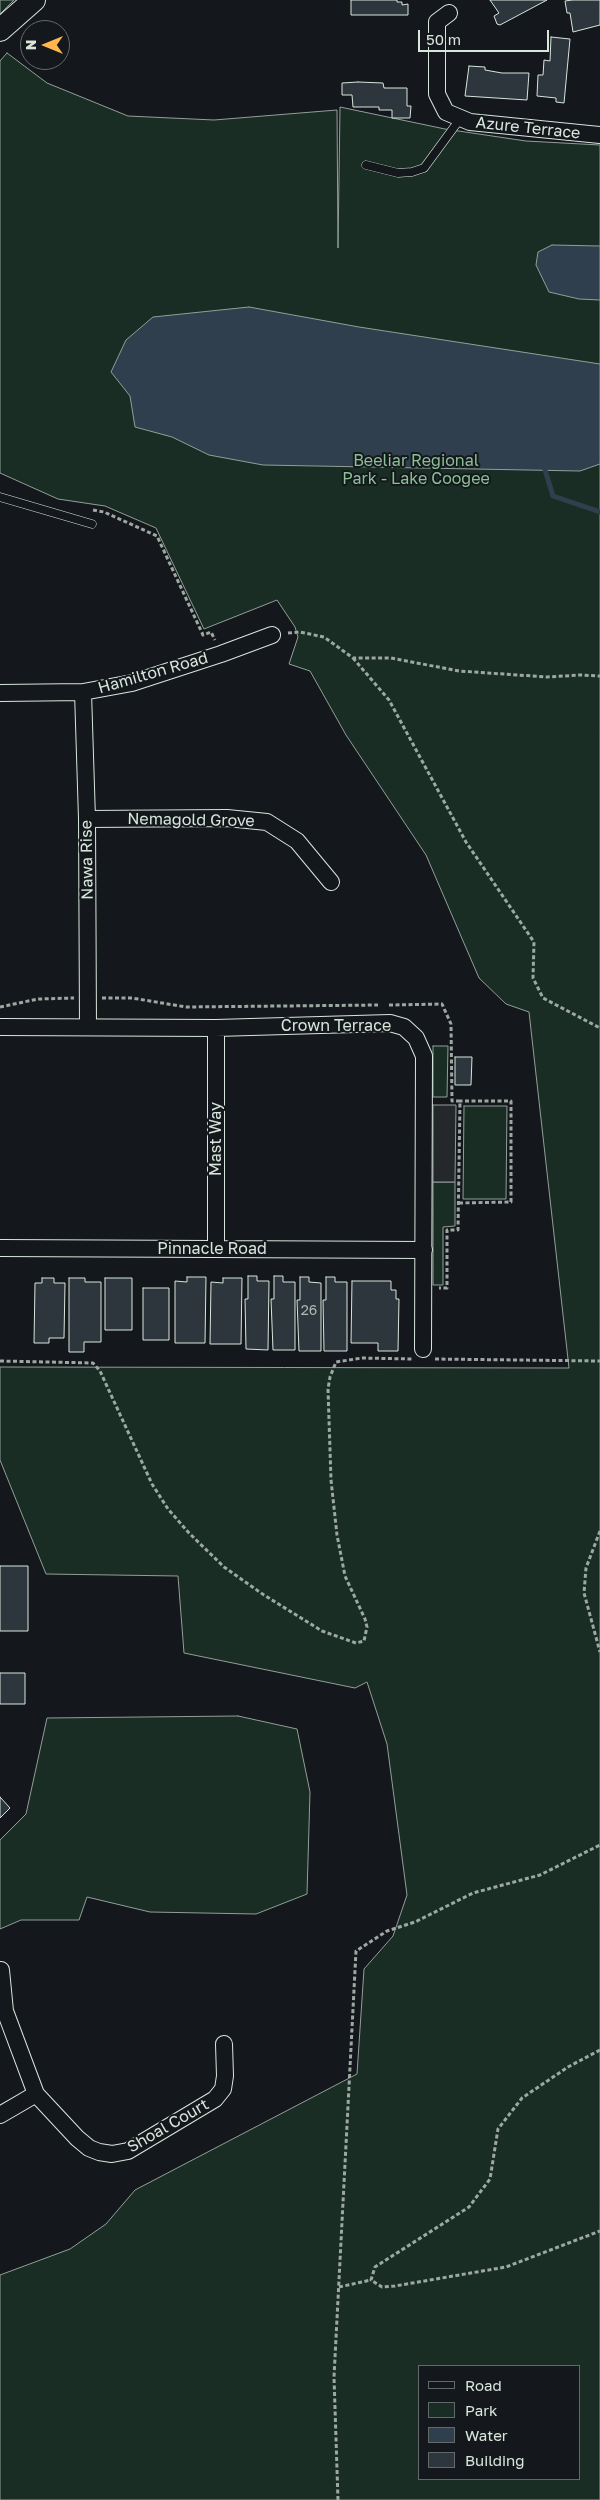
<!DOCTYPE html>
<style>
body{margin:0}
#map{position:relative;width:600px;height:2500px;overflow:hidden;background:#14181c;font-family:"Golos Text",sans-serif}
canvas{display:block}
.legend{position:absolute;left:418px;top:2365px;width:162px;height:115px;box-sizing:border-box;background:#14181c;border:1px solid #626a69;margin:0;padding:6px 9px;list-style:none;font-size:15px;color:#d8e6dc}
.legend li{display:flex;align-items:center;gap:10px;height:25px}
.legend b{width:25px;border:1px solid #626a69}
.north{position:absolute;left:20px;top:20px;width:50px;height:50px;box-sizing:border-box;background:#14181c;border:1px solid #626a69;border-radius:50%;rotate:270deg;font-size:14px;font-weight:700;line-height:20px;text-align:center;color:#d8e6dc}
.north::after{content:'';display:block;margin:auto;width:18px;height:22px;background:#ffb74d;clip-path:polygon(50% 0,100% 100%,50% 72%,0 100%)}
.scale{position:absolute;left:418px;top:30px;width:131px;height:22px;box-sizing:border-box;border:2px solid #d8e6dc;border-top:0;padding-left:6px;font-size:15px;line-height:18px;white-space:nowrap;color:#d8e6dc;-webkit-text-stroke:4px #14181c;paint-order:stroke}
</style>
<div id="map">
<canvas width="600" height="2500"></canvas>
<ul class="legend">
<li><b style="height:6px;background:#14181c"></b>Road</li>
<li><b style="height:14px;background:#1a2d24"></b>Park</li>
<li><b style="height:14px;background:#2f3f4d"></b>Water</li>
<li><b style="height:14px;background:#2c363c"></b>Building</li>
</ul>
<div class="north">N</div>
<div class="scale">50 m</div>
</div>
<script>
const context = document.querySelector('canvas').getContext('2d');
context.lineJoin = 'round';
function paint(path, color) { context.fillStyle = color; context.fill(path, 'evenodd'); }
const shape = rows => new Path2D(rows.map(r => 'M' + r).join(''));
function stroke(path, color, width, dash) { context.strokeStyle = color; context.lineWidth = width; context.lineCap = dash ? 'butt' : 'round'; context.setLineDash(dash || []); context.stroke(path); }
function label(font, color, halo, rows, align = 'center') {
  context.font = font + ' "Golos Text",sans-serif'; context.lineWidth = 4; context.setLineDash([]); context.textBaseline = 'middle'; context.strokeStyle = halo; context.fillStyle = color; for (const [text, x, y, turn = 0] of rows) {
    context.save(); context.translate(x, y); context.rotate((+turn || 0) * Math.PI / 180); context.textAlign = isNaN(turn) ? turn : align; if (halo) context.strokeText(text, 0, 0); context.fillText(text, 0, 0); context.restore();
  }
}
const green = shape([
 [0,0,14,0,0,14,0,0],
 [7,53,47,83,128,116,214,120,337,110,338,248,340,107,445,129,526,141,600,145,600,2500,0,2500,0,2275,70,2249,106,2224,135,2190,357,2074,364,1969,393,1936,407,1895,387,1744,367,1682,355,1688,184,1653,178,1576,46,1574,0,1460,0,1367,569,1368,529,1012,506,1004,479,978,426,855,346,735,310,671,289,664,298,637,295,627,277,600,204,629,156,528,105,506,58,499,0,473,0,61,7,53],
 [419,2366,579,2366,579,2479,419,2479,419,2366],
 [433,1046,448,1046,447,1097,433,1097,433,1046],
 [464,1106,507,1106,506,1199,463,1199,464,1106],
 [433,1182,455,1182,455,1226,443,1227,443,1285,433,1285,433,1182],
 [238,1716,297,1729,310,1792,307,1894,256,1914,150,1912,87,1897,79,1920,21,1920,0,1929,0,1840,26,1814,47,1718,238,1716]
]);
const parking = shape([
 [433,1105,456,1105,455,1182,433,1182,433,1105]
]);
const water = shape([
 [552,245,600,246,600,300,579,299,549,292,536,265,538,252,552,245],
 [249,307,359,327,600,364,600,464,580,471,263,465,209,455,172,437,135,427,130,396,111,372,126,340,153,317,249,307]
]);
const stream = shape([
 [545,470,553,496,600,512]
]);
const building = shape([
 [351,0,397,0,397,2,402,2,402,5,408,4,408,15,351,15,351,0],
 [490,0,547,0,500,25,497,24,494,16,499,13,490,0],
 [572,0,600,0,600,25,573,32,570,13,567,13,565,1,572,0],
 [551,37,570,39,564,103,556,102,556,98,537,96,538,75,543,75,544,60,550,61,551,37],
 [469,66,485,67,485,70,502,73,529,73,527,100,465,96,469,66],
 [358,82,383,83,384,88,407,88,407,106,411,106,410,118,392,118,392,110,379,110,379,107,353,107,352,95,342,95,342,83,358,82],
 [455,1057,472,1057,471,1085,455,1085,455,1057],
 [248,1276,257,1276,257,1281,269,1281,268,1350,246,1349,245,1299,248,1299,248,1276],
 [274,1276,283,1276,283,1282,295,1282,295,1350,273,1350,271,1299,274,1299,274,1276],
 [187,1277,206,1277,205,1343,175,1343,175,1281,187,1282,187,1277],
 [300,1277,309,1277,309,1282,321,1283,321,1351,299,1351,297,1300,300,1300,300,1277],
 [326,1277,335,1277,335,1282,347,1282,347,1351,324,1351,323,1300,326,1300,326,1277],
 [42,1278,54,1278,54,1283,65,1283,64,1338,49,1338,49,1343,34,1343,35,1283,42,1283,42,1278],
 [69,1278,85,1278,85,1282,101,1282,101,1342,84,1342,84,1352,69,1352,69,1278],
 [105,1278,132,1278,132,1330,105,1330,105,1278],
 [223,1278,242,1278,241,1344,210,1344,211,1282,223,1283,223,1278],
 [352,1281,391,1281,391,1290,396,1290,396,1299,399,1299,398,1351,378,1351,378,1343,351,1343,352,1281],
 [143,1288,169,1288,169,1340,143,1340,143,1288],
 [0,1566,28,1566,28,1631,0,1631,0,1566],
 [0,1673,25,1673,25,1704,0,1704,0,1673],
 [0,1797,10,1808,0,1818,0,1797]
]);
const path = shape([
 [93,510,104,512,157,536,203,635,211,632,215,640],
 [288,633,300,632,324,637,353,658,391,658,459,671,547,677,580,675,600,676],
 [353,658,389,700,466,842,534,942,533,978,543,998,600,1028],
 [102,998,132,998,186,1007,378,1005],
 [389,1005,442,1004,451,1024,452,1101,460,1101,458,1230,447,1230,447,1288,439,1288],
 [0,1007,38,999,74,998],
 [459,1203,511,1202,511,1101,460,1101],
 [435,1359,600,1361],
 [0,1361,93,1363,100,1371,152,1484,168,1509,189,1533,224,1567,264,1595,322,1631,356,1643,364,1641,367,1627,365,1619,345,1576,337,1535,331,1480,328,1389,330,1377,336,1362,362,1358,412,1359],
 [600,1531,586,1568,584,1593,600,1652],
 [600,2050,568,2067,522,2098,498,2129,490,2179,469,2207,375,2267,371,2280,382,2287,395,2286,506,2267,600,2231],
 [339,2287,371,2280],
 [338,2500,334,2377,356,1951,387,1931,415,1922,473,1893,540,1875,600,1845]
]);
const service = shape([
 [366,165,398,173,412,172,424,168,460,119],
 [0,497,92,524]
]);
const minor = shape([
 [449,13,437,22,437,94,446,112,470,122,600,135],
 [83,692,87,819,88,1027],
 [0,693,83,692,132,683,221,654,272,635],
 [87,819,227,818,267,822,297,841,331,882],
 [0,1027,216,1028,390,1023,404,1027,416,1038,424,1056,423,1349],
 [0,1248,424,1250],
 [216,1249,216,1028],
 [1,1970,5,2011,36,2094,77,2138,89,2148,99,2152,112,2154,128,2151,215,2099,223,2089,225,2076,224,2044],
 [0,2115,36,2094]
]);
const secondary = shape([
 [0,30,34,0]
]);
const numberNames = [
 ["26",309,1311]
];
const streetNames = [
 ["Azure Terrace",528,128,6],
 ["Hamilton Road",153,673,-16],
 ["Nemagold Grove",191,820,1],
 ["Nawa Rise",87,860,-91],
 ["Crown Terrace",336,1026],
 ["Mast Way",216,1139,-90],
 ["Pinnacle Road",212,1249],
 ["Shoal Court",168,2126,-30]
];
const parkNames = [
 ["Beeliar Regional",416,461],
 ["Park - Lake Coogee",416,479]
];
paint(green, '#1a2d24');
stroke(green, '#939e99', 1);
paint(parking, '#24282b');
stroke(parking, '#939e99', 1);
paint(water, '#2f3f4d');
stroke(water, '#939e99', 1);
stroke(stream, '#2f3f4d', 5);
paint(building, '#2c363c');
stroke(building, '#d8e6dc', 1);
stroke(service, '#d8e6dc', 9);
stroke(minor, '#d8e6dc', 18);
stroke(secondary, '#d8e6dc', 24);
stroke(path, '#9da8a2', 3, [4, 2.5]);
stroke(service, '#14181c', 8);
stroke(minor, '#14181c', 16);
stroke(secondary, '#14181c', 22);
label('14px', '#adbab4', null, numberNames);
label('16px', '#d8e6dc', '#14181c', streetNames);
label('16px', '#8ac095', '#14181c', parkNames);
</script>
